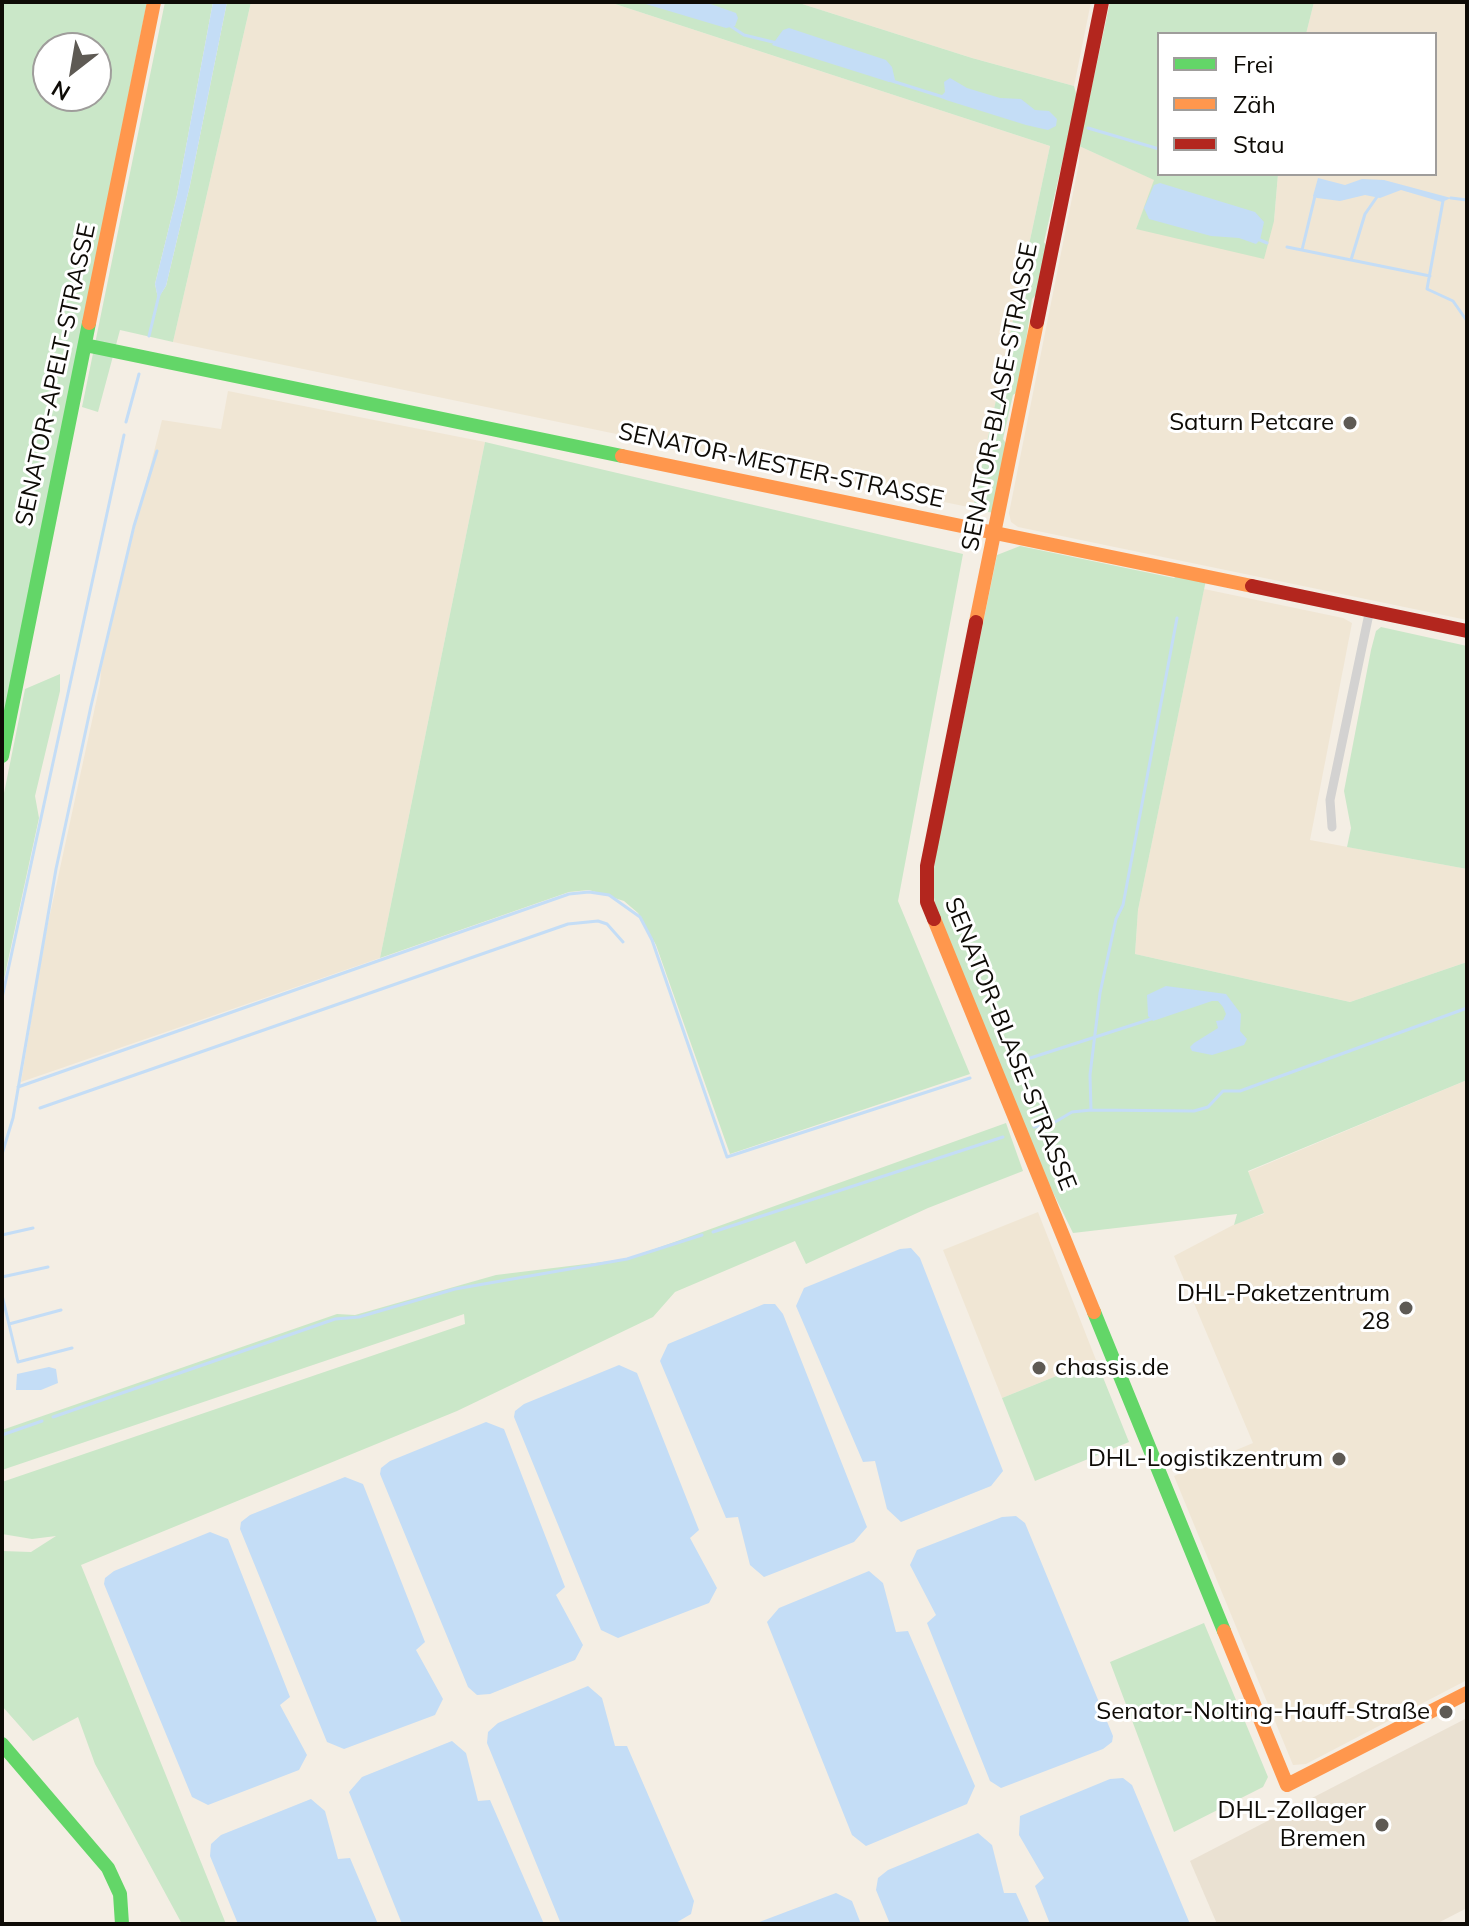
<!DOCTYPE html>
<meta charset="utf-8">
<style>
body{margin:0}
#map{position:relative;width:1469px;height:1926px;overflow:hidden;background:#f4eee4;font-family:Mulish,sans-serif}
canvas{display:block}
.frame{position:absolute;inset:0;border:4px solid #0e0b06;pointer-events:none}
.legend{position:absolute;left:1157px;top:32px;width:280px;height:144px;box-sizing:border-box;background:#fff;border:2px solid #9f9d9b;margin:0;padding:10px 14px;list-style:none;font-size:24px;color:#0e0b06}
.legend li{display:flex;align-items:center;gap:16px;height:40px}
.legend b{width:40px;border:2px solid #9f9d9b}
.north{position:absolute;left:32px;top:32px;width:80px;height:80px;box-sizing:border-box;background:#fff;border:2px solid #9f9d9b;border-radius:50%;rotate:211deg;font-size:22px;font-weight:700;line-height:32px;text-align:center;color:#0e0b06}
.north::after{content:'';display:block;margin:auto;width:28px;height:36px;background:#5e5a54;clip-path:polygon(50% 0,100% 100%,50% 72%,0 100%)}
</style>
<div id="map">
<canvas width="1469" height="1926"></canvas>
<div class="frame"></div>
<ul class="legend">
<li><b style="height:10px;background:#63d668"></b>Frei</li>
<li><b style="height:10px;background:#ff974d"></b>Zäh</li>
<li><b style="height:10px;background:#b3261e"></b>Stau</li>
</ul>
<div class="north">N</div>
</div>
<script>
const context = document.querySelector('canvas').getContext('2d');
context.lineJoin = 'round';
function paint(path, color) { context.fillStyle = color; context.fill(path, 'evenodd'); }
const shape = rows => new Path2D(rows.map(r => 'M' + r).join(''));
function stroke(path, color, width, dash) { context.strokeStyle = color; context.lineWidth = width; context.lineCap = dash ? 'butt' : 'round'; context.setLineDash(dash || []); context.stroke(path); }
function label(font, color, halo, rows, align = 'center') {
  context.font = font + ' Mulish,sans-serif'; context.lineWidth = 6; context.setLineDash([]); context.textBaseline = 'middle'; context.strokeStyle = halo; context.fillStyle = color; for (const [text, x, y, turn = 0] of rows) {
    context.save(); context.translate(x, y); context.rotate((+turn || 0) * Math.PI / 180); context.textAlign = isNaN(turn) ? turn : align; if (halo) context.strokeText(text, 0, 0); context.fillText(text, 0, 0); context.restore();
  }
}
const commercial = shape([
 [1467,1718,1467,1908,1436,1924,1217,1924,1190,1861]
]);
const built = shape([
 [251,2,609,2,1050,146,973,508,173,342],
 [796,2,1091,2,1074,86,972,58],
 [1314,2,1467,2,1467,620,1018,527,1011,522,1009,513,1079,163,1079,146,1155,180,1136,229,1274,221,1278,174,1435,174,1435,34,1306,34],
 [228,391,485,442,380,958,21,1082,44,942,100,684,102,657,162,420,221,429],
 [1204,589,1343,618,1352,623,1310,840,1467,869,1467,962,1350,1002,1135,954,1138,910],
 [1467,1080,1467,1680,1306,1764,1293,1765,1174,1476,1253,1443,1174,1256,1237,1223,1264,1214,1248,1172],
 [1038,1212,1096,1360,1002,1398,943,1250]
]);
const green = shape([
 [2,2,147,2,2,733],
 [48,48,96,48,96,96,48,96],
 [165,2,213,2,177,195,155,284,158,298,166,286,190,185,227,2,251,2,173,342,120,330,98,412,82,407],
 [609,2,796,2,972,58,1074,86,1077,97,1044,242,1047,247,1037,294,1032,299,1019,391,1013,395,1003,439,1007,445,993,513,973,508,1050,146],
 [1110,2,1314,2,1306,34,1159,34,1159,174,1278,174,1274,221,1264,259,1136,229,1154,180,1079,146],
 [485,442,963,554,898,901,970,1074,730,1154,656,945,638,913,624,901,589,890,569,892,380,958],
 [1020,546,1174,578,1179,574,1206,580,1138,910,1135,954,1350,1002,1467,962,1467,1080,1248,1171,1264,1213,1234,1225,1237,1214,1073,1233,1039,1164,935,905,932,882,937,848,997,555],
 [1381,627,1467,646,1467,869,1347,847,1351,828,1344,791,1371,650,1376,631],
 [60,674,60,691,35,796,39,818,2,988,2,803,25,689],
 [1006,1123,1023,1171,928,1208,806,1264,795,1241,675,1292,653,1317,457,1411,81,1565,226,1924,182,1924,95,1764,78,1717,33,1741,2,1706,2,1551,31,1552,56,1536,32,1539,2,1534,2,1482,465,1324,464,1314,2,1470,2,1430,337,1314,355,1315,496,1275,627,1259],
 [1096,1360,1129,1442,1035,1481,1002,1398],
 [1204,1623,1268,1777,1263,1787,1174,1832,1110,1662]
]);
const water = shape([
 [213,2,227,2,190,185,166,286,158,299,155,284,177,195],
 [639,2,705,2,736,13,738,18,735,26,726,28],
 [789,28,886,60,892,67,895,80,889,82,772,45,783,30],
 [950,78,967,88,1000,98,1021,99,1035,110,1049,111,1057,119,1056,126,1048,130,1026,125,946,100,940,97,945,92,944,82],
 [1318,178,1345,185,1362,179,1384,180,1451,198,1442,202,1401,190,1380,198,1365,195,1340,201,1317,198,1313,196],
 [1160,183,1255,212,1264,222,1260,240,1256,244,1239,238,1211,236,1149,219,1144,208,1154,185],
 [1166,986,1226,994,1241,1014,1240,1031,1247,1039,1244,1045,1212,1055,1192,1051,1190,1047,1194,1043,1218,1028,1216,1021,1223,1020,1226,1014,1223,1007,1218,1001,1212,1001,1153,1021,1148,1016,1147,995],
 [911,1248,920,1258,1003,1471,991,1486,901,1522,887,1509,875,1461,863,1462,796,1306,804,1288,900,1249],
 [764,1304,775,1304,783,1314,867,1527,854,1542,764,1577,750,1565,738,1517,726,1518,660,1361,668,1344],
 [619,1365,637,1373,699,1530,690,1538,717,1588,709,1603,618,1638,601,1630,514,1417,515,1411,524,1404],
 [49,1367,56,1369,58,1383,41,1390,16,1390,17,1374],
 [486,1422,504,1429,565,1587,556,1595,583,1645,575,1660,490,1694,477,1695,468,1687,380,1474,381,1468,390,1461],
 [345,1477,363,1484,425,1642,416,1650,443,1699,435,1715,344,1749,327,1742,240,1529,241,1522,250,1515],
 [1016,1516,1025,1523,1113,1736,1112,1742,1103,1749,1001,1788,990,1781,927,1623,936,1615,910,1565,917,1550,1002,1517],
 [210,1532,228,1539,290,1697,280,1705,307,1755,299,1770,208,1805,192,1797,104,1584,105,1578,114,1571],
 [869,1571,883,1583,896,1632,908,1631,975,1786,967,1804,866,1846,852,1835,767,1622,779,1608],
 [588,1686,602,1698,615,1746,627,1746,694,1901,691,1914,674,1924,561,1924,487,1743,488,1732,498,1723],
 [452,1741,466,1753,478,1801,490,1800,544,1924,402,1924,349,1792,362,1777],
 [1123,1778,1132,1785,1190,1924,1050,1924,1035,1886,1044,1878,1019,1835,1020,1816,1110,1779],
 [311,1799,325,1811,338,1859,350,1858,378,1924,238,1924,210,1856,211,1844,221,1835],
 [978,1833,992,1845,1004,1893,1016,1893,1030,1924,890,1924,876,1890,878,1878,888,1870],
 [836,1893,852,1901,861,1924,754,1924]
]);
const stream = shape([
 [729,25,744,35,777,43],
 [889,80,943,97],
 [1088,128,1159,149],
 [1451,198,1467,200],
 [1443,201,1427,289,1453,301,1467,321],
 [1260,240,1267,243],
 [1287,247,1430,276],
 [1302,250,1315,196],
 [1351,260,1365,214,1379,194],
 [149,336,159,295],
 [126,422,139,374],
 [2,998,124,435],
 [1021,1061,1151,1019],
 [18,1087,569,894,589,892,609,895,640,917,652,940,727,1157,970,1078],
 [40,1108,568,924,598,921,607,924,623,942],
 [1091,1110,1090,1075,1100,993,1116,919,1123,905,1177,618],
 [1034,1127,1050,1125,1072,1112,1091,1110,1194,1111,1208,1107,1223,1091,1240,1091,1467,1008],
 [2,1154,13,1118,56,869,91,706,134,526,157,451],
 [713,1232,1003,1137],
 [2,1235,33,1228],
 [2,1277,48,1267],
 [2,1295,18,1362,72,1348],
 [9,1324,61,1310],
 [53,1417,335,1319,359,1317,455,1289,627,1259,702,1235],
 [2,1435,42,1421]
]);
const street = shape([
 [1332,827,1330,800,1370,609]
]);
const fast = shape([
 [85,345,622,456],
 [2,756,89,323],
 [1094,1312,1224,1631],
 [2,1744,108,1868,120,1894,122,1924]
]);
const slow = shape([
 [89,323,154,2],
 [622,456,1252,586],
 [976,622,1037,322],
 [934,919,1094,1312],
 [1224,1631,1287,1785,1467,1693]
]);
const jam = shape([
 [1037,322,1102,2],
 [1252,586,1467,631],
 [934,919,927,902,927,866,976,622]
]);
const markers = [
 [1350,423,8,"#5e5a54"],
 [1406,1308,8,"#5e5a54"],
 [1039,1368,8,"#5e5a54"],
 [1339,1459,8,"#5e5a54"],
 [1446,1712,8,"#5e5a54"],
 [1382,1825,8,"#5e5a54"]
];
const streetNames = [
 ["SENATOR-APELT-STRASSE",56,375,-78],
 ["SENATOR-BLASE-STRASSE",1000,397,-79],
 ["SENATOR-MESTER-STRASSE",781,466,12],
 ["SENATOR-BLASE-STRASSE",1010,1044,68]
];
const poiNames = [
 ["Saturn Petcare",1334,423],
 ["DHL-Paketzentrum",1390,1294],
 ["28",1390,1322],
 ["chassis.de",1055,1368,"left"],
 ["DHL-Logistikzentrum",1323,1459],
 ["Senator-Nolting-Hauff-Straße",1430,1712],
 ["DHL-Zollager",1366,1811],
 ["Bremen",1366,1839]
];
paint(commercial, '#eae1d2');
paint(built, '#f0e6d4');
paint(green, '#cae7c8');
paint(water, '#c4ddf6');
stroke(stream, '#c4ddf6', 3);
stroke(street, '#d3d2d1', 9);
stroke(fast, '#63d668', 14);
stroke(slow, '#ff974d', 14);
stroke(jam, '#b3261e', 14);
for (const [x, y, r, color] of markers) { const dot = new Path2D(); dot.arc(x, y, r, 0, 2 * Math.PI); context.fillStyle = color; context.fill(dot); stroke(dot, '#fff', 3); }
label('24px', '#0e0b06', '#fff', streetNames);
label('24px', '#0e0b06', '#fff', poiNames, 'right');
</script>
